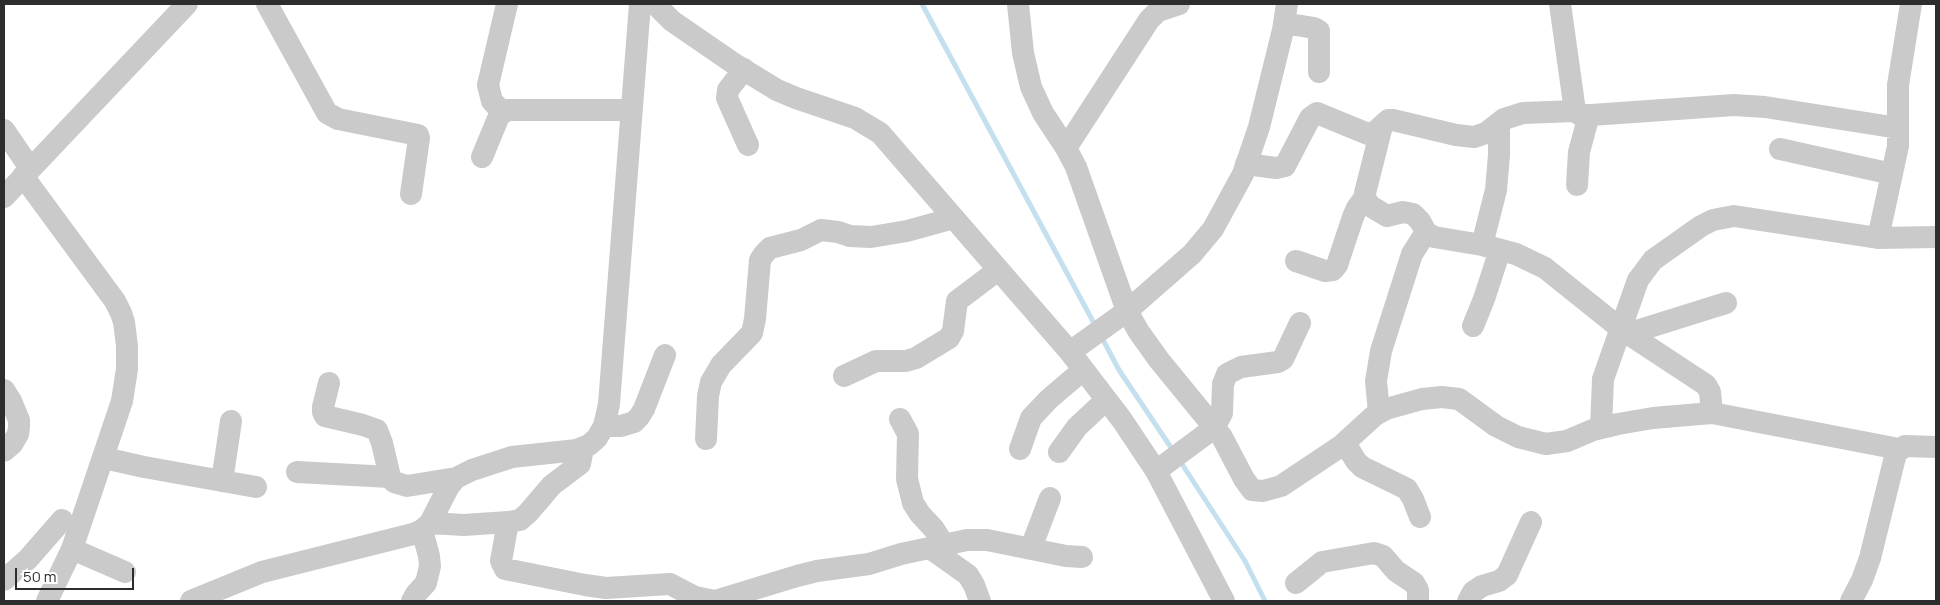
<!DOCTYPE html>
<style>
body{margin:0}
#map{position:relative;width:1940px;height:605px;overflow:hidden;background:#fff;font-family:Manrope,sans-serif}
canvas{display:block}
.frame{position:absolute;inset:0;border:5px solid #2d2d2d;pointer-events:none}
.scale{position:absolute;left:15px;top:568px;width:119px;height:22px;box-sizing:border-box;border:2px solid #2d2d2d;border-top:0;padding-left:6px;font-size:15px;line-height:18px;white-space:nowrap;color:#2d2d2d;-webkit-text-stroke:4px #fff;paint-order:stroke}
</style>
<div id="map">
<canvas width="1940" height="605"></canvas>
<div class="frame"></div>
<div class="scale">50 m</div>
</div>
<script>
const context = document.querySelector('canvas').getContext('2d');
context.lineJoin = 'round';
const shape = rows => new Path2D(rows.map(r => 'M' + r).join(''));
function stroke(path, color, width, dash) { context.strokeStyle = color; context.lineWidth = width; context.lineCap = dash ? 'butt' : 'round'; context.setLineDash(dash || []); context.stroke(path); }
const stream = shape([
 [922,4,1096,327],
 [1101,336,1119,370,1174,452],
 [1180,461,1245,561,1265,601]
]);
const minor = shape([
 [267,4,327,113,338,119,418,135,419,138,411,194],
 [655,4,672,21,736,65,777,90,796,98,855,118,880,133,1070,352,1122,420,1156,471,1224,601],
 [1018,4,1023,53,1031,87,1043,113,1066,148,1076,167,1127,311,1139,332,1159,360,1222,437,1244,479,1252,490,1263,491,1281,486,1341,446,1375,415,1386,409,1422,399,1442,397,1459,399,1496,426,1518,437,1546,444,1567,441,1593,430,1618,424,1653,418,1712,413,1899,449],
 [1560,4,1575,111],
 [1284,23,1314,28,1319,31,1319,72],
 [744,69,728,90,727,98,748,145],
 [502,112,492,101,488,85,507,4],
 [1382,126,1365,193,1366,201,1372,207,1387,216,1403,212,1413,214,1420,221,1426,232,1434,237,1482,245,1516,254,1545,268,1621,329,1706,385,1710,392,1712,413],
 [4,130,30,168],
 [1066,148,1149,20,1158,11,1179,4],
 [1780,149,1892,174],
 [482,157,499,116,507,110,631,110],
 [1246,164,1276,168,1285,166,1310,118,1317,113,1368,134,1376,131,1388,120,1393,120,1456,135,1474,137,1486,133,1504,119,1523,113,1575,111,1580,115,1591,115,1734,105,1765,107,1898,128],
 [23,176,115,301,121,313,124,322,127,346,127,369,122,401,72,549,47,601],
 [1577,185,1579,152,1589,115],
 [4,197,187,4],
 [1878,238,1898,146,1898,85,1911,4],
 [1482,245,1496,190,1499,155,1499,123],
 [1296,261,1325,271,1333,270,1337,265,1353,217,1357,208,1365,197],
 [1473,326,1484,299,1500,250],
 [1627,334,1726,303],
 [1070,352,1127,311,1192,254,1213,229,1243,174,1259,127,1283,30,1287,4],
 [844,376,876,361,906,361,916,358,949,338,953,331,957,301,998,270],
 [329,383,323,407,323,412,325,416,363,425,377,430,382,443,390,477,394,482,407,486,456,478],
 [4,390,11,401,19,420,19,427,18,434,12,444,4,451],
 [1379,413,1376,381,1381,351,1412,254,1426,232],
 [900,419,908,434,907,479,913,503,920,514,934,529,944,545],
 [604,426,621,426,634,422,639,417,644,409,665,355],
 [1601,428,1603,379,1638,280,1653,260,1701,226,1713,220,1734,216,1878,238,1936,237],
 [706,439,708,396,711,382,721,365,752,333,755,319,760,260,764,254,770,248,801,240,821,230,838,232,850,236,871,237,907,231,954,218],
 [1345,443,1356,461,1362,467,1407,489,1413,499,1420,517],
 [1020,449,1031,418,1049,399,1083,370],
 [1059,452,1077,427,1106,400],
 [104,458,144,467,256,487],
 [1156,471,1214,428,1222,413,1223,384,1227,374,1241,367,1278,362,1283,359,1300,323],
 [297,472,390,477],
 [222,481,231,421],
 [508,522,501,561,505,569,585,585,606,588,670,584,695,597,715,601,797,576,817,571,869,564,901,554,967,540,987,540,1066,556,1082,557],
 [430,523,464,525,508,522,520,520,528,513,552,485,580,464,583,448],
 [930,548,968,575,974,585,980,601],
 [1031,548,1050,498],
 [72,549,125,572],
 [4,580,28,559,62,520],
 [1296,583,1322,562,1374,553,1383,556,1396,571,1414,583,1418,590,1418,601],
 [191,601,262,572,413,534,422,530,430,523,449,486,456,478,472,470,512,457,577,450,589,445,597,438,604,426,609,404,640,4],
 [412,601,416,594,426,583,430,566,429,556,422,530],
 [1468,601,1473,592,1482,586,1499,581,1507,575,1531,522],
 [1851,601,1862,580,1870,558,1896,453,1905,446,1936,447]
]);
stroke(stream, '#c4dfed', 5);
stroke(minor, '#cacaca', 22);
</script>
